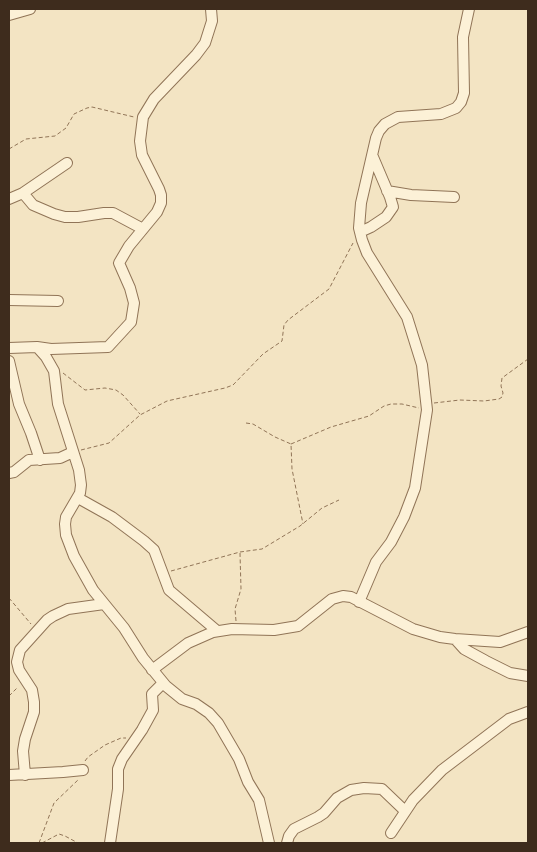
<!DOCTYPE html>
<style>
body{margin:0}
#map{position:relative;width:537px;height:852px;overflow:hidden;background:#f3e4c3;font-family:"Zilla Slab",serif}
canvas{display:block}
.frame{position:absolute;inset:0;border:10px solid #3e2c1d;pointer-events:none}
</style>
<div id="map">
<canvas width="537" height="852"></canvas>
<div class="frame"></div>
</div>
<script>
const context = document.querySelector('canvas').getContext('2d');
context.lineJoin = 'round';
const shape = rows => new Path2D(rows.map(r => 'M' + r).join(''));
function stroke(path, color, width, dash) { context.strokeStyle = color; context.lineWidth = width; context.lineCap = dash ? 'butt' : 'round'; context.setLineDash(dash || []); context.stroke(path); }
const path = shape([
 [9,149,26,139,55,136,66,128,74,114,87,108,92,107,134,117],
 [63,373,85,390,105,388,116,390,123,395,140,414],
 [434,403,460,400,484,401,499,399,502,397,503,393,501,386,502,378,528,359],
 [246,423,253,424,275,437,291,444,292,469,303,524],
 [291,444,331,427,369,416,384,406,391,404,402,404,419,408],
 [81,450,109,443,140,415,167,401,225,388,233,385,263,354,282,341,284,325,288,320,329,289,353,243],
 [171,571,240,552,262,549,300,526,322,508,339,500],
 [9,598,31,624],
 [236,621,235,609,241,589,240,553],
 [9,696,18,687],
 [85,761,88,757,105,745,121,738,126,738],
 [39,843,54,803,79,779],
 [42,843,59,834,65,836,78,843]
]);
const minor = shape([
 [9,15,30,9],
 [387,191,411,195,454,197],
 [23,193,33,205,54,214,65,217,78,217,104,213,113,213,143,229],
 [9,199,23,193,67,163],
 [360,232,371,227,386,217,393,207,390,197,373,157],
 [9,300,58,301],
 [37,347,51,349,108,347,131,322,134,303,130,288,119,263,129,246,157,212,161,203,161,195,159,189,142,155,140,141,143,117,154,99,196,55,205,43,212,21,211,9],
 [9,348,37,347,46,357,54,371,58,404,79,470,81,485,80,493,66,517,65,524,66,535,74,556,93,590,124,628,143,658,166,686,182,699,196,704,209,713,218,723,239,759,248,782,259,800,269,843],
 [9,361,19,404,31,433,40,460],
 [9,473,14,472,29,460,60,458,73,452],
 [78,498,112,517,144,541,154,550,169,590,216,630],
 [359,602,376,562,391,542,404,517,415,488,427,410,422,365,407,317,367,253,362,240,359,228,361,203,376,138,379,131,385,124,398,117,441,114,456,108,461,102,464,93,463,37,469,9],
 [455,639,464,649,486,661,510,673,528,676],
 [152,670,188,643,213,632,232,629,274,630,298,626,332,599,343,596,351,597,413,629,440,637,455,639,500,642,528,632],
 [9,775,63,772,83,770],
 [25,775,23,751,25,739,34,712,34,702,32,690,19,670,17,662,20,650,47,620,53,616,68,609,104,604],
 [391,833,413,800,442,770,509,719,528,712],
 [110,843,118,789,118,769,122,759,142,730,153,710,152,694,163,683],
 [287,843,289,836,294,829,318,817,324,813,337,798,351,790,364,788,382,789,405,811]
]);
stroke(minor, '#907457', 12);
stroke(path, '#907457', 1, [4, 2.5]);
stroke(minor, '#fcf1d7', 10);
</script>
